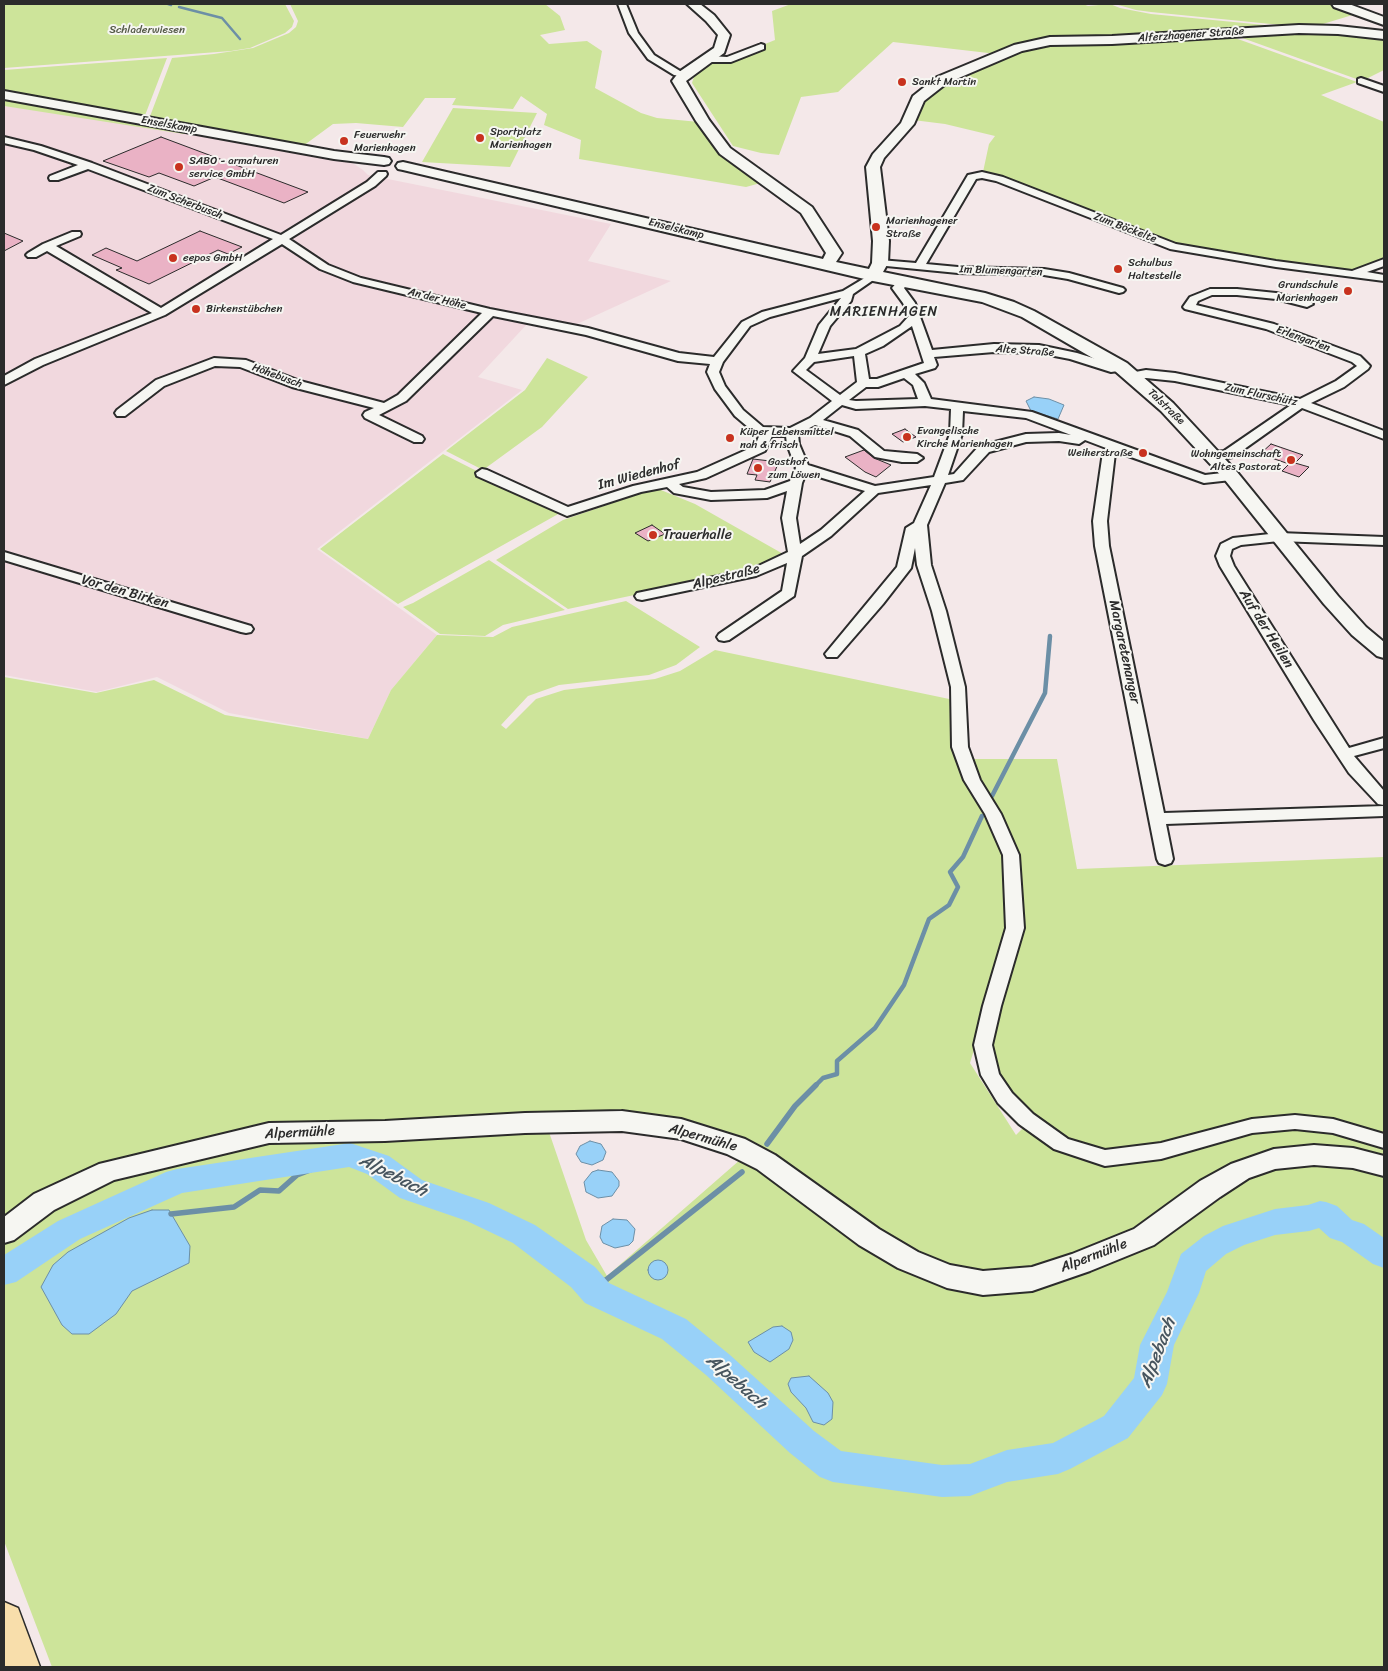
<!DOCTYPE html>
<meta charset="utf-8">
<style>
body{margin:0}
#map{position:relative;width:1388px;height:1671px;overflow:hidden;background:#f4e8e9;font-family:Sriracha,sans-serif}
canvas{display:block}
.frame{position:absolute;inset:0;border:5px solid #2b2b2b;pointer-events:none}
</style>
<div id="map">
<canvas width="1388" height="1671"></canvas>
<div class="frame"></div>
</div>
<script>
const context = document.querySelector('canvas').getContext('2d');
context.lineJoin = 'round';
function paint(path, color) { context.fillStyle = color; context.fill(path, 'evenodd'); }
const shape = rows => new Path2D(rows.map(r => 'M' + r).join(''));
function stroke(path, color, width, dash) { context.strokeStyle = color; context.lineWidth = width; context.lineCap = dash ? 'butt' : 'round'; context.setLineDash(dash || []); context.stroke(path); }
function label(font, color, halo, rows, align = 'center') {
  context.font = font + ' Sriracha,sans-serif'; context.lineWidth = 4; context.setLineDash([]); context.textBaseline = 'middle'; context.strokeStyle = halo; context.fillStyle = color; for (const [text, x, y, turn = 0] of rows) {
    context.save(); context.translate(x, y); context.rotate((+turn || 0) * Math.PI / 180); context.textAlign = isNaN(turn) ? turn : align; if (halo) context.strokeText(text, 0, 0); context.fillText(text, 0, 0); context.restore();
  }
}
const built = shape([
 [4,106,190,131,351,162,363,170,368,175,611,224,588,261,671,281,577,324,528,323,478,377,522,390,317,549,437,635,391,690,368,739,229,713,157,677,97,692,4,675]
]);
const green = shape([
 [4,4,285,4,294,21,292,27,285,33,250,48,231,51,4,68],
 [290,4,545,4,560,16,565,30,540,35,549,44,587,41,602,51,595,88,641,113,657,118,699,122,764,182,746,187,579,159,581,140,544,125,547,114,521,96,513,109,452,105,456,98,425,98,403,127,356,123,333,124,303,146,149,119,172,58,214,54,253,48,289,33,296,27,298,21],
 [791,4,1083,4,1088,6,1110,4,1120,8,1151,14,1285,27,1044,41,997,54,893,42,838,92,801,97,779,155,761,153,733,146,692,83,695,73,713,62,727,63,762,48,760,46,775,40,772,11],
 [1115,4,1334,4,1359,13,1313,27,1301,27,1151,12,1136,10],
 [1295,30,1384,37,1384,70,1362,81,1234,35],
 [1224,34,1357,82,1321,95,1384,122,1384,262,1355,272,1175,245,1019,183,983,172,989,144,995,136,945,124,913,120,923,100,952,80,1018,50,1035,46],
 [167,58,144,118,4,93,4,70],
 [4,98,190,131,184,134,4,106],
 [453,108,537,113,510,167,422,162],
 [547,358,588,377,542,427,483,470,446,451,525,390],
 [443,454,560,513,398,604,320,549],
 [656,488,695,504,785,555,753,570,568,609,496,560,563,520],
 [489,560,565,610,503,625,485,636,440,634,403,607,413,603],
 [626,601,700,647,676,665,649,675,559,685,528,696,501,725,506,729,536,699,564,690,655,679,680,671,715,650,954,700,957,747,971,785,991,818,996,833,1004,831,997,814,977,782,970,759,1057,759,1077,869,1384,857,1384,1667,52,1667,4,1541,4,677,96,693,154,680,225,715,368,739,391,690,437,635,493,637,512,627],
 [1007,940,1015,948,988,1046,996,1074,1009,1095,1032,1119,1016,1135,970,1063],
 [628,1130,681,1138,730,1151,741,1159,607,1276,586,1240,549,1132]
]);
const water = shape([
 [1034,397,1049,399,1064,405,1058,419,1031,411,1026,401,1034,397],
 [590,1141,601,1144,606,1152,603,1160,592,1165,581,1162,576,1154,580,1146,590,1141],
 [598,1170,612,1172,619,1181,619,1186,612,1196,598,1198,586,1192,584,1182,592,1172,598,1170],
 [152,1210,169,1210,190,1246,189,1263,132,1291,116,1314,89,1334,72,1334,62,1325,41,1287,53,1265,68,1252,129,1218,152,1210],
 [613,1219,627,1220,635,1229,633,1241,629,1245,615,1248,603,1243,600,1237,602,1226,613,1219],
 '648 1270a10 10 0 1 1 20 0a10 10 0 1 1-20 0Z',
 [782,1326,791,1332,793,1340,789,1349,770,1362,754,1352,748,1342,773,1327,782,1326],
 [809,1376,828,1393,833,1402,832,1419,824,1425,813,1422,806,1408,791,1392,788,1384,791,1378,809,1376]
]);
const streamFar2 = shape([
 [168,4,171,5],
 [179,7,222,18,240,39]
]);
const streamFar1 = shape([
 [992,796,1045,693,1050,636],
 [814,1087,823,1078,837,1074,837,1061,875,1028,904,985,929,919,949,905,958,887,950,872,963,857,982,816]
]);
const stream = shape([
 [767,1144,795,1106,816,1085],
 [171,1214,234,1207,260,1190,279,1191,297,1175,323,1165,331,1157],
 [588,1283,606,1280,742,1172]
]);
const river = shape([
 [350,1143,389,1156,422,1180,489,1203,535,1225,595,1267,609,1283,686,1319,730,1355,814,1431,841,1451,942,1465,970,1464,1007,1450,1053,1443,1104,1416,1134,1378,1140,1345,1167,1292,1181,1254,1204,1236,1223,1226,1275,1209,1308,1205,1320,1201,1326,1202,1337,1206,1352,1220,1364,1224,1384,1238,1384,1268,1373,1264,1342,1242,1330,1238,1319,1228,1309,1231,1275,1235,1244,1245,1226,1254,1206,1271,1199,1293,1174,1345,1167,1384,1162,1395,1128,1438,1070,1469,1058,1474,1007,1482,970,1496,942,1497,833,1482,820,1477,790,1453,706,1375,662,1339,585,1303,571,1287,513,1243,467,1221,400,1198,367,1174,349,1167,182,1193,80,1239,16,1282,4,1285,4,1255,58,1221,166,1172,177,1169,350,1143]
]);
const building = shape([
 [161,137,308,192,284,203,215,177,194,186,159,173,149,177,103,161,161,137],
 [200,231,242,247,228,254,218,250,149,284,116,270,122,268,92,255,106,248,137,261,200,231],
 [4,233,23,241,4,251,4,233],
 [905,429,916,437,903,442,892,434,905,429],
 [1271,444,1303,455,1295,463,1309,467,1299,477,1282,471,1289,464,1260,454,1271,444],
 [864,450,874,458,891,465,876,477,865,472,845,457,864,450],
 [753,459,779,462,770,482,755,480,757,475,747,474,753,459],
 [652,525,665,534,648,541,635,533,652,525]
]);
const street = shape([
 [618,4,626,4,638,33,654,55,680,71,687,73,687,77,674,75,648,59,629,33,618,4],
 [761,44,764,45,764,49,731,62,710,62,705,59,710,56,727,57,761,44],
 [1361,78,1384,86,1384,92,1358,83,1358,79,1361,78],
 [4,137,41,146,92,163,281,235,367,182,378,172,386,172,387,174,386,176,375,186,289,239,328,265,361,278,490,309,588,328,679,353,714,357,742,322,762,312,843,291,873,273,879,276,853,294,851,301,830,326,818,354,856,349,900,326,909,316,903,303,892,288,899,280,903,279,909,282,904,288,915,303,932,350,994,344,1039,345,1077,353,1112,364,1125,364,1127,367,1125,370,1111,372,1070,359,1039,353,994,352,934,357,937,365,935,368,915,374,924,383,931,399,1032,412,1205,475,1231,472,1238,476,1231,480,1204,483,1117,452,1115,453,1107,521,1109,546,1164,813,1384,806,1384,816,1166,824,1173,859,1171,863,1165,865,1159,863,1157,859,1095,546,1093,521,1103,452,1106,448,1085,440,1079,444,1059,441,1026,442,989,452,963,480,945,483,927,525,931,565,946,611,965,687,968,747,980,780,1001,814,1019,855,1024,928,1001,1006,992,1045,999,1074,1012,1093,1033,1114,1068,1139,1105,1150,1161,1143,1252,1119,1295,1115,1333,1119,1384,1134,1384,1148,1333,1133,1295,1129,1252,1133,1161,1159,1105,1166,1054,1149,1019,1124,998,1103,981,1075,974,1045,983,1006,1006,928,1003,855,985,814,964,780,952,747,951,687,932,611,917,565,915,548,911,568,883,604,837,657,827,657,825,654,897,567,906,528,914,523,931,485,878,493,831,536,802,556,794,596,729,640,724,641,719,640,717,637,719,634,782,591,787,563,756,576,642,600,637,599,635,596,637,593,642,592,752,569,788,552,782,518,787,491,767,498,711,500,674,493,667,487,641,492,567,516,477,476,476,473,482,469,487,470,568,507,633,486,697,472,755,446,760,434,755,433,735,416,715,389,707,372,710,364,678,361,586,335,493,316,406,401,379,415,422,436,424,439,422,442,414,442,365,418,363,415,365,412,374,408,292,387,240,367,215,366,164,386,125,416,117,416,115,413,117,410,156,380,214,358,246,360,300,381,384,403,398,395,482,313,353,282,320,269,282,244,165,315,43,365,4,385,4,376,35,359,152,313,47,251,36,257,28,257,26,255,28,253,43,244,72,232,80,232,81,234,80,236,56,246,161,308,273,239,88,169,58,180,50,180,49,178,50,176,78,165,34,150,4,143,4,137],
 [841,298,819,325,805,358,793,371,832,401,810,418,790,428,763,427,743,410,725,386,719,372,723,362,750,326,770,317,841,298],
 [912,326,924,363,877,379,869,379,865,354,883,346,912,326],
 [854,356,857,382,840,395,806,370,814,362,854,356],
 [904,378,913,385,918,399,856,401,849,400,866,387,878,387,904,378],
 [842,405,856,409,925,406,951,409,950,434,934,477,875,486,808,465,799,444,798,434,815,425,850,436,875,457,902,462,917,462,923,458,917,454,884,451,858,430,823,420,842,405],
 [963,411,1026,418,1071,435,1059,433,1026,434,979,446,954,474,948,475,962,434,963,411],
 [772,436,786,436,787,444,796,468,790,481,765,490,711,492,683,487,679,484,706,478,765,451,772,436],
 [806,473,865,491,821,530,800,544,796,518,802,483,806,473],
 [982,172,1003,177,1176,244,1276,261,1352,271,1384,259,1384,266,1367,272,1384,275,1384,281,1276,267,1170,249,996,181,982,178,976,179,926,264,958,267,1044,269,1069,273,1123,288,1125,290,1123,292,1119,293,1068,279,1044,275,958,273,876,265,874,263,876,261,880,260,916,263,968,175,982,172],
 [1210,289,1237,289,1276,293,1311,302,1313,304,1307,307,1276,299,1237,295,1212,295,1198,301,1196,305,1274,324,1360,356,1370,366,1368,369,1344,387,1311,403,1384,431,1384,439,1302,408,1233,457,1214,460,1209,459,1208,456,1209,453,1224,451,1291,405,1175,381,1146,378,1134,380,1128,376,1130,373,1146,370,1175,373,1300,399,1336,381,1357,366,1352,362,1266,329,1185,309,1183,307,1190,297,1210,289],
 [1279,533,1384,537,1384,545,1279,541,1241,545,1232,549,1230,556,1234,566,1349,748,1384,738,1384,748,1354,756,1384,791,1384,805,1378,804,1349,773,1314,720,1220,566,1216,556,1221,544,1233,538,1279,533],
 [4,552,251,626,253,629,251,632,246,633,241,632,4,560,4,552]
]);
const secondary = shape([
 [687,4,700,4,714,15,730,35,724,53,686,81,709,120,730,148,812,207,842,253,836,262,869,269,872,263,873,241,866,167,873,154,901,123,913,96,937,77,1014,45,1050,37,1112,36,1299,25,1338,26,1384,31,1384,39,1338,34,1299,33,1112,44,1050,45,1022,51,947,83,924,101,914,124,884,158,880,167,889,241,888,263,883,272,985,293,1014,302,1034,311,1127,363,1173,403,1237,472,1338,596,1366,627,1384,642,1384,658,1377,656,1352,635,1324,604,1225,480,1161,411,1115,371,1022,317,982,302,873,281,403,170,398,169,396,166,398,163,403,162,823,259,826,253,801,213,720,154,696,121,672,81,679,72,714,48,718,35,706,21,687,4],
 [1332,4,1349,4,1384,17,1384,25,1334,7,1332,4],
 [4,91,334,151,384,157,389,158,391,161,389,164,384,165,334,159,4,99,4,91],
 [622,1111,681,1119,745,1139,775,1155,879,1229,918,1252,950,1265,983,1271,1032,1267,1072,1254,1134,1229,1200,1181,1231,1164,1274,1149,1314,1145,1353,1148,1384,1156,1384,1176,1353,1168,1314,1165,1275,1169,1249,1178,1220,1197,1154,1245,1090,1271,1032,1291,983,1295,947,1288,898,1268,859,1245,757,1169,727,1154,681,1139,622,1131,525,1133,385,1141,269,1143,114,1180,54,1210,14,1240,4,1243,4,1217,34,1194,99,1164,269,1123,385,1121,525,1113,622,1111]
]);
const highway = shape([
 [4,1602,18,1608,40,1667,4,1667,4,1602]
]);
const markers = [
 [902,82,5,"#c8321e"],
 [480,138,5,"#c8321e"],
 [344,141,5,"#c8321e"],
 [179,167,5,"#c8321e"],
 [876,227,5,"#c8321e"],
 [173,258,5,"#c8321e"],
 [1118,269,5,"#c8321e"],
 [1348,291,5,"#c8321e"],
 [196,309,5,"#c8321e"],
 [907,437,5,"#c8321e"],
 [730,438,5,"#c8321e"],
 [1143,453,5,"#c8321e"],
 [1291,460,5,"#c8321e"],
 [758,468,5,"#c8321e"],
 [653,535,5,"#c8321e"]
];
const farParknames = [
 ["Schladerwiesen",147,30]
];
const farStreetnames = [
 ["Alferzhagener Straße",1191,35,-4],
 ["Enselskamp",169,125,10],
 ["Zum Scherbusch",185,202,21],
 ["Zum Böckelte",1125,228,21],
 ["Enselskamp",676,229,14],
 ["Im Blumengarten",1001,271,2],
 ["An der Höhe",437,299,14],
 ["Erlengarten",1303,339,20],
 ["Alte Straße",1025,351,4],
 ["Höhebusch",277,376,20],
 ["Zum Flurschütz",1261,395,12],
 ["Talstraße",1166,407,44]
];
const farPoinames = [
 ["Sankt Martin",912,82],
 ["Sportplatz",490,132],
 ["Marienhagen",490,145],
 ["Feuerwehr",354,135],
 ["Marienhagen",354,148],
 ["SABO - armaturen",189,161],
 ["service GmbH",189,174],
 ["Marienhagener",886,221],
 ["Straße",886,234],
 ["eepos GmbH",183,258],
 ["Schulbus",1128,263],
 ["Haltestelle",1128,276],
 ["Grundschule",1338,285,"right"],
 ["Marienhagen",1338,298,"right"],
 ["Birkenstübchen",206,309],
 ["Evangelische",917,431],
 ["Kirche Marienhagen",917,444],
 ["Küper Lebensmittel",740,432],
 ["nah & frisch",740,445],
 ["Weiherstraße",1133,453,"right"],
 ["Wohngemeinschaft",1281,454,"right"],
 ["Altes Pastorat",1281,467,"right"],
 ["Gasthof",768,462],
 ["zum Löwen",768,475]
];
const farQuarternames = [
 ["MARIENHAGEN",884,312]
];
const streetNames = [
 ["Im Wiedenhof",639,475,-15],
 ["Alpestraße",726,577,-14],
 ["Vor den Birken",125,592,16],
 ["Auf der Heilen",1266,629,58],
 ["Margaretenanger",1124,652,78],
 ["Alpermühle",300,1133,-3],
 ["Alpermühle",703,1138,16],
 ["Alpermühle",1094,1256,-21]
];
const poiNames = [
 ["Trauerhalle",663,535]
];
const nearWaternames = [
 ["Alpebach",393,1176,27],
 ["Alpebach",1158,1353,-69],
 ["Alpebach",736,1382,41]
];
paint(built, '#f1d8de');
paint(green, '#cde49a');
paint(water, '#98d1f8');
stroke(water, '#6c8fa6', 1);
stroke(streamFar2, '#6c8fa6', 2.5);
stroke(streamFar1, '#6c8fa6', 4.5);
stroke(stream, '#6c8fa6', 5.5);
paint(river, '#98d1f8');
paint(building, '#eab2c5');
stroke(building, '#2b2b2b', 1);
stroke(street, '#2b2b2b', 4);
stroke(secondary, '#2b2b2b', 4);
stroke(highway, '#2b2b2b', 3);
paint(street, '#f6f6f2');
paint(secondary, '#f6f6f2');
paint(highway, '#f8deab');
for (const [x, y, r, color] of markers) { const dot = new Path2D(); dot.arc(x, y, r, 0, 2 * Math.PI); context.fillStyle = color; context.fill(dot); stroke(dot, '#f6f6f2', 2); }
label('11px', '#545947', '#f6f6f2', farParknames);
label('11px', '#2b2b2b', '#f6f6f2', farStreetnames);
label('11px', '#2b2b2b', '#f6f6f2', farPoinames, 'left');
context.letterSpacing = '1px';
label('14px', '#2b2b2b', '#f6f6f2', farQuarternames);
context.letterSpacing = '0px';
label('14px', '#2b2b2b', '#f6f6f2', streetNames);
label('14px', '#2b2b2b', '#f6f6f2', poiNames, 'left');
label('italic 18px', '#46545e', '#f6f6f2', nearWaternames);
</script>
